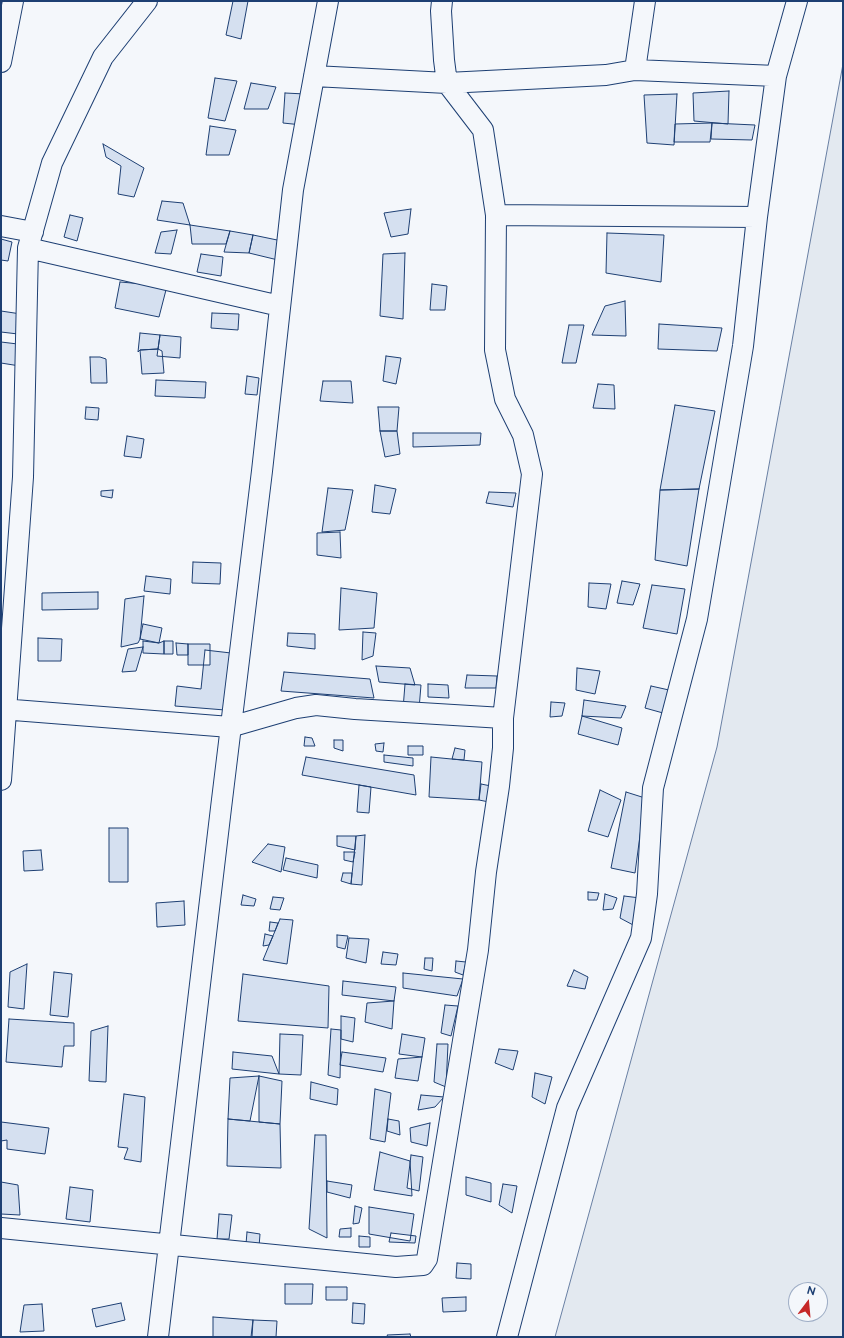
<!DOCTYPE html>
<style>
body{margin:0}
#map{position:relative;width:844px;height:1338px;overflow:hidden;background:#f4f7fb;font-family:Raleway,sans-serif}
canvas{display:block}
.frame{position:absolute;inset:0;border:2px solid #1d3f73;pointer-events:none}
.north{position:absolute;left:788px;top:1282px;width:40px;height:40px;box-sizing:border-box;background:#f4f7fb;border:1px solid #9eadc5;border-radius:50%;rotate:16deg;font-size:11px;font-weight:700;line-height:16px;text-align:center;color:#1d3f73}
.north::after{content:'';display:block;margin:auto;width:14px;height:18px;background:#c62828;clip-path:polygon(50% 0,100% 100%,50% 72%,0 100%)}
</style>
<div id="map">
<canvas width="844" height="1338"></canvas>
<div class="frame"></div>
<div class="north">N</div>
</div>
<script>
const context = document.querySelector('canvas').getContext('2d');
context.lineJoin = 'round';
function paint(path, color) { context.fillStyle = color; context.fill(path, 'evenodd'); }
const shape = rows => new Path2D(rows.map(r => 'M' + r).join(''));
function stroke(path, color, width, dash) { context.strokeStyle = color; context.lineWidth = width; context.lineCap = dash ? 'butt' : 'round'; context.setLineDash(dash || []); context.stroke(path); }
const green = shape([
 [843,64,843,1337,555,1337,717,747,843,64],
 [796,1290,820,1290,820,1314,796,1314,796,1290]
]);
const building = shape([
 [233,1,248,1,241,39,226,35,233,1],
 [215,78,237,81,225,121,208,118,215,78],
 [251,83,276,87,268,109,244,109,251,83],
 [729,91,728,124,694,121,693,93,729,91],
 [285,93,305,94,302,125,283,123,285,93],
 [677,94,674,145,647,143,644,95,677,94],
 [712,123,710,142,674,142,675,124,712,123],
 [712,123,755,125,752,140,711,139,712,123],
 [210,126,236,130,229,155,206,155,210,126],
 [103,144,144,168,134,197,118,194,121,166,106,157,103,144],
 [162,201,183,203,190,225,157,220,162,201],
 [411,209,408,234,391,237,384,213,411,209],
 [70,215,83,218,77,241,64,237,70,215],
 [190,225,230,231,226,244,192,244,190,225],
 [177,230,171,254,155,253,161,232,177,230],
 [230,231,253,235,249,253,224,252,230,231],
 [607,233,664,235,661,282,606,273,607,233],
 [253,235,282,241,278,260,249,253,253,235],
 [1,239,12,242,8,261,1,260,1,239],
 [405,253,403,319,380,316,383,254,405,253],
 [201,254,223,257,221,276,197,272,201,254],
 [120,282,167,286,159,317,115,308,120,282],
 [432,284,447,286,445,310,430,310,432,284],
 [625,301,626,336,592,335,605,306,625,301],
 [1,311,21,314,18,334,1,332,1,311],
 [212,313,239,314,238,330,211,328,212,313],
 [659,324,722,328,717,351,658,349,659,324],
 [569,325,584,325,576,363,562,363,569,325],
 [140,333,160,335,158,349,140,350,138,352,140,333],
 [160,335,181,337,180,358,157,356,160,335],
 [1,342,26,345,26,367,1,363,1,342],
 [158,349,162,351,164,373,142,374,140,350,158,349],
 [386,356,401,358,396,384,383,381,386,356],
 [90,357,100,357,106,359,107,383,91,383,90,357],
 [247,376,259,378,257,395,245,394,247,376],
 [156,380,206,382,205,398,155,396,156,380],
 [323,381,351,381,353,403,320,401,323,381],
 [598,384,614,385,615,409,593,408,598,384],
 [675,405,715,411,699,489,660,490,675,405],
 [86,407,99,408,98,420,85,419,86,407],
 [378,407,399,407,397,431,380,431,378,407],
 [380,431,397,431,400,454,385,457,380,431],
 [413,433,481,433,480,445,413,447,413,433],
 [127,436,144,439,141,458,124,456,127,436],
 [375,485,396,489,390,514,372,512,375,485],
 [328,488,353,490,345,530,322,532,328,488],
 [699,489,687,566,655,560,660,490,699,489],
 [113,490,112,498,101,496,101,491,113,490],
 [489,492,516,493,513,507,486,503,489,492],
 [340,532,341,558,317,555,317,533,340,532],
 [193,562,221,563,220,584,192,583,193,562],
 [146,576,171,579,170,594,144,591,146,576],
 [622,581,640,584,633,605,617,603,622,581],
 [589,583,611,584,606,609,588,607,589,583],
 [652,585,685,589,677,634,643,628,652,585],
 [341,588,377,593,374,628,339,630,341,588],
 [98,592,98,609,42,610,42,593,98,592],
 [144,596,140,639,138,643,121,647,125,599,144,596],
 [143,624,162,628,159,643,140,639,143,624],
 [363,632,376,633,373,656,362,660,363,632],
 [288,633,315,634,315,649,287,646,288,633],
 [38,638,62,639,61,661,38,661,38,638],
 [143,641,159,643,164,641,164,654,143,653,143,641],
 [164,641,173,641,173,654,164,654,164,641],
 [176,643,188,644,188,655,177,655,176,643],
 [188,644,210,644,210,665,188,665,188,644],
 [143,647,136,671,122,672,128,649,143,647],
 [205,650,231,653,225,710,175,706,177,686,201,689,205,650],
 [376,666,410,668,415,685,379,682,376,666],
 [577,668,600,671,595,694,576,690,577,668],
 [284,672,370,679,374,698,281,691,284,672],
 [467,675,497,676,496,688,465,688,467,675],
 [405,684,421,685,419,709,403,709,405,684],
 [428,684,448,685,449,698,428,697,428,684],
 [651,686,669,690,663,713,645,708,651,686],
 [584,700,626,706,621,718,582,716,584,700],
 [551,702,565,703,562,716,550,717,551,702],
 [582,716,622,728,618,745,578,734,582,716],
 [305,737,312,738,315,746,304,746,305,737],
 [334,740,343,740,343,751,334,748,334,740],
 [384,743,383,752,376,751,375,744,384,743],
 [408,746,423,746,423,755,408,755,408,746],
 [455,748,465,750,464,760,452,759,455,748],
 [384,755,413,758,413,766,384,762,384,755],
 [306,757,414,775,416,795,302,775,306,757],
 [431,757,482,762,479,800,429,797,431,757],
 [481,784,491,786,489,802,479,800,481,784],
 [359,785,371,787,369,813,357,812,359,785],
 [600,790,621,800,608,837,588,831,600,790],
 [626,792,645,798,635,873,611,868,626,792],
 [109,828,128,828,128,882,109,882,109,828],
 [365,835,362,885,351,884,356,836,365,835],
 [337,836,356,836,355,850,337,846,337,836],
 [268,844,285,847,281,872,252,862,268,844],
 [41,850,43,870,24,871,23,851,41,850],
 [344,852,355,852,353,862,344,860,344,852],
 [286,858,318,865,317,878,283,870,286,858],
 [343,873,352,873,351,884,341,881,343,873],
 [588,892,599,893,597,900,588,900,588,892],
 [605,894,617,898,613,909,603,910,605,894],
 [243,895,256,899,254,906,241,905,243,895],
 [624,896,640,898,635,926,620,918,624,896],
 [273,897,284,898,280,910,270,909,273,897],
 [184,901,185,925,157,927,156,903,184,901],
 [280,919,293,920,287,964,263,960,280,919],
 [270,922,278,923,275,931,269,931,270,922],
 [265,934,273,936,269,945,263,946,265,934],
 [337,935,348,936,345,949,337,947,337,935],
 [349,938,369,939,366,963,346,958,349,938],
 [383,952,398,954,396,965,381,964,383,952],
 [425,958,433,958,432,971,424,969,425,958],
 [456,961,466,962,463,975,455,972,456,961],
 [27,964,24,1009,8,1007,10,972,27,964],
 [574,970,588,977,585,989,567,986,574,970],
 [54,972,72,974,68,1017,50,1015,54,972],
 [403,973,463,979,457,996,403,988,403,973],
 [243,974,329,986,328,1028,238,1021,243,974],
 [343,981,396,987,394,1001,342,995,343,981],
 [394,1001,392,1029,365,1022,367,1003,394,1001],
 [445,1005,458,1006,451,1036,441,1033,445,1005],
 [341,1016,355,1018,353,1042,341,1039,341,1016],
 [9,1019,74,1023,74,1046,64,1046,62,1067,6,1062,9,1019],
 [108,1026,106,1082,89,1081,91,1031,108,1026],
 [331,1029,341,1030,340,1078,328,1075,331,1029],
 [280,1034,303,1035,301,1075,279,1074,280,1034],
 [402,1034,425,1038,422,1057,399,1054,402,1034],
 [437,1044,448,1044,446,1087,434,1082,437,1044],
 [499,1049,518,1051,513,1070,495,1063,499,1049],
 [233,1052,272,1056,279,1074,232,1069,233,1052],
 [342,1052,386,1058,383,1072,340,1065,342,1052],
 [422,1057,418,1081,395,1078,398,1059,422,1057],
 [535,1073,552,1077,545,1104,532,1097,535,1073],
 [259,1076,282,1081,280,1124,259,1122,259,1076],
 [259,1076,250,1121,228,1119,230,1078,259,1076],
 [311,1082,338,1089,337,1105,310,1099,311,1082],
 [375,1089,391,1093,385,1142,370,1139,375,1089],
 [124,1094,145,1097,141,1162,124,1159,128,1148,118,1147,124,1094],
 [421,1095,444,1097,435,1107,418,1110,421,1095],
 [228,1119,280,1124,281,1168,227,1166,228,1119],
 [388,1119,399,1121,400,1135,387,1131,388,1119],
 [1,1122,49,1128,45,1154,7,1149,7,1140,1,1141,1,1122],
 [430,1123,427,1146,411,1142,410,1128,430,1123],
 [315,1135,326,1135,327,1238,309,1229,315,1135],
 [380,1152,410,1161,412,1196,374,1190,380,1152],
 [411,1155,423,1157,419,1191,407,1188,411,1155],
 [466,1177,491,1183,491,1202,466,1195,466,1177],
 [327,1181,352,1185,350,1198,327,1192,327,1181],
 [1,1182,18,1185,20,1215,1,1214,1,1182],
 [503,1184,517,1186,512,1213,499,1205,503,1184],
 [70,1187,93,1190,90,1222,66,1219,70,1187],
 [355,1206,362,1208,359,1223,353,1224,355,1206],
 [369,1207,414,1214,410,1241,369,1234,369,1207],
 [219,1214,232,1215,229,1239,217,1239,219,1214],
 [351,1228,351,1237,339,1237,340,1229,351,1228],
 [247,1232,260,1234,259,1247,246,1244,247,1232],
 [391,1233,416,1236,415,1243,389,1242,391,1233],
 [359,1236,370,1237,370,1247,359,1247,359,1236],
 [457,1263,471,1264,471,1279,456,1278,457,1263],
 [285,1284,313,1284,312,1304,285,1304,285,1284],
 [326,1287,347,1287,347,1300,326,1300,326,1287],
 [466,1297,466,1311,443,1312,442,1298,466,1297],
 [121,1303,125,1320,96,1327,92,1309,121,1303],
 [353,1303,365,1304,364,1324,352,1323,353,1303],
 [42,1304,44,1331,20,1332,24,1305,42,1304],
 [213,1317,253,1320,252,1337,213,1337,213,1317],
 [253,1320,277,1321,276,1337,251,1337,253,1320],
 [410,1334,411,1337,388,1337,387,1335,410,1334]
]);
const minor = shape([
 [1,62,13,1],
 [635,70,645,1],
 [314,76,447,83,606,75,635,70,776,76],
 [496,215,757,217],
 [1,226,33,232],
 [28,248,280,306],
 [1,709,230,727,296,708,316,705,355,709,503,718],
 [1,780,23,477,28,248,52,163,103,57,147,1],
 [1,1228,396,1267,423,1265,427,1259,478,950,486,872,499,786,503,748,503,718,532,474,523,435,505,399,495,350,496,215,483,130,447,83,444,60,441,11,442,1],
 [158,1337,221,808,262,471,293,190,328,1],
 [507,1337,567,1108,641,938,647,894,653,788,697,619,743,346,757,217,776,76,797,1]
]);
paint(green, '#e3e9f0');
stroke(green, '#687fa3', 1);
paint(building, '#d5e0f0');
stroke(building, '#1d3f73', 1);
stroke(minor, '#1d3f73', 22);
stroke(minor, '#f4f7fb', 20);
</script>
